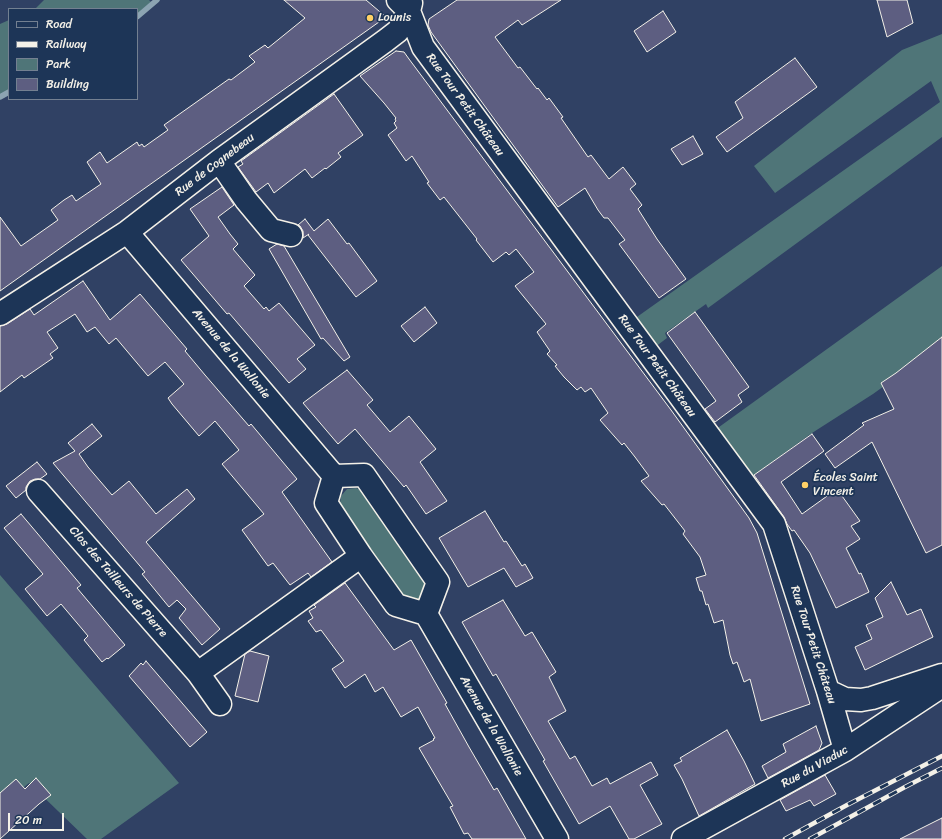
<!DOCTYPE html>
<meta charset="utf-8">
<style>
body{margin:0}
#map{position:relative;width:942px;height:839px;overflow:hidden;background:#304164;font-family:Sriracha,sans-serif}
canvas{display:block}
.legend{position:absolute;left:8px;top:8px;width:130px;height:92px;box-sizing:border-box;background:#1d3557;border:1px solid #738091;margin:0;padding:5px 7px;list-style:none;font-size:12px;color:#f4f1e8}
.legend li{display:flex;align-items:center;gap:8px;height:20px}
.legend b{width:20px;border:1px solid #738091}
.scale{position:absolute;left:8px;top:813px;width:56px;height:18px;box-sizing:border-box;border:2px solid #f4f1e8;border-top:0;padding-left:5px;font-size:12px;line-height:14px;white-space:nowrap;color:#f4f1e8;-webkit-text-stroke:3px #1d3557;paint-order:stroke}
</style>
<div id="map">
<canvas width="942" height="839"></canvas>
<ul class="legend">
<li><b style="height:5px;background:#1d3557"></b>Road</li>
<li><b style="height:5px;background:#f4f1e8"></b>Railway</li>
<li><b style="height:11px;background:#4f7578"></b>Park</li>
<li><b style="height:11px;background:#5d5e81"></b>Building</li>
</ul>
<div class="scale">20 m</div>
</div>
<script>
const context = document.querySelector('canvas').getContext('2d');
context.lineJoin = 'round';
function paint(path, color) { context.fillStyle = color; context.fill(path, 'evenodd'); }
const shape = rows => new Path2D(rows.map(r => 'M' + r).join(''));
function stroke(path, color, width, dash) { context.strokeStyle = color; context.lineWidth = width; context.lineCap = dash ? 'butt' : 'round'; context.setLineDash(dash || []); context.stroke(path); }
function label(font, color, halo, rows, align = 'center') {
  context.font = font + ' Sriracha,sans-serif'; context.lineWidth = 3.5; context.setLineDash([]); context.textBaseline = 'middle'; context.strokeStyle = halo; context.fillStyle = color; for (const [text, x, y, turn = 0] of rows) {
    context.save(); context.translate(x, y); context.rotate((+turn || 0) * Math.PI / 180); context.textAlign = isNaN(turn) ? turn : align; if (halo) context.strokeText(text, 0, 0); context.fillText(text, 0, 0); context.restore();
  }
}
const green = shape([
 [44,0,149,0,151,2,137,15,137,9,33,9,36,8],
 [9,20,9,90,0,95,0,24],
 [942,34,942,137,708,308,706,304,665,333,667,338,647,353,627,324,940,102,931,81,775,193,754,166,902,50],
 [942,266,942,343,898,376,873,394,812,433,743,483,708,435],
 [356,488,364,491,428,584,423,598,419,600,414,601,401,596,341,508,340,504,341,496,347,489],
 [0,575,179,783,101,839,87,839,29,783,0,806]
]);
const stream = shape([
 [137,17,157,0],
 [0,97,9,92]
]);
const building = shape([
 [284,0,366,0,386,17,0,291,0,217,21,246,58,220,51,210,64,200,72,195,76,201,101,184,87,162,100,152,107,163,137,142,139,146,142,144,144,147,168,130,164,125,229,79,231,80,255,62,249,56,265,45,268,48,305,18,284,0],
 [457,0,561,0,522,25,518,20,495,37,518,68,520,67,537,89,538,88,547,100,549,98,563,117,561,118,588,157,591,155,609,179,623,167,636,184,630,189,642,205,638,209,657,239,686,279,659,298,619,244,625,240,608,218,604,218,598,210,585,188,558,207,431,32,428,25,429,19,457,0],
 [877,0,907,0,913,23,887,37,877,0],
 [663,11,676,32,647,52,634,31,663,11],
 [396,51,404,52,409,59,671,410,749,518,757,533,810,704,761,721,750,679,744,682,737,662,733,664,730,655,723,620,714,623,708,604,706,605,702,591,700,591,696,578,706,575,700,557,683,534,685,531,664,504,662,505,641,481,649,476,635,457,624,443,622,445,600,420,608,413,591,388,585,392,581,387,577,390,564,377,555,366,557,365,547,354,550,351,537,332,546,324,515,286,534,272,516,249,509,255,506,252,493,262,476,240,477,239,444,197,440,200,427,183,429,182,412,156,406,161,388,135,397,128,394,123,396,121,395,119,396,118,384,103,360,76,396,51],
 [795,58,817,87,727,152,716,137,743,118,735,102,795,58],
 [334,94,363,135,338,153,341,157,326,169,325,168,312,178,305,169,274,193,268,183,256,192,238,167,243,164,241,161,334,94],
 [693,136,703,154,682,165,671,149,693,136],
 [222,187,234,205,218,217,230,234,238,244,233,249,255,275,244,286,264,309,266,307,269,311,279,303,315,345,297,359,306,369,289,383,229,313,227,314,181,260,209,236,190,209,222,187],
 [305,219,314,231,328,219,347,244,349,243,377,281,356,297,308,235,309,234,303,238,303,231,300,226,298,225,305,219],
 [277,244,284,246,350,357,344,361,323,338,321,339,269,249,277,244],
 [83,281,110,320,140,294,187,349,185,351,205,375,249,426,251,424,297,479,282,492,332,562,311,577,308,573,290,585,273,563,268,566,242,530,264,514,222,464,239,450,215,421,199,436,172,404,168,398,184,384,165,362,148,376,116,338,109,344,95,327,87,332,75,314,47,332,58,348,50,354,53,358,24,378,22,375,0,392,0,326,7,324,30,309,34,315,83,281],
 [425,307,437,323,414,342,401,326,425,307],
 [695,312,749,387,738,395,742,402,715,422,705,409,716,401,667,333,695,312],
 [942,337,942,545,926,553,872,442,835,468,825,454,864,425,862,423,894,409,881,383,896,373,942,337],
 [347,370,373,400,367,405,390,432,409,416,436,449,420,462,447,501,426,514,406,485,404,487,355,429,338,444,303,403,347,370],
 [92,424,102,436,79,454,88,467,112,495,129,481,156,514,187,489,195,499,146,542,220,629,202,645,179,618,186,609,177,600,169,607,142,574,145,572,53,463,75,451,68,443,92,424],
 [812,434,824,451,781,482,802,514,837,489,860,521,851,526,860,539,846,548,859,574,861,573,869,592,836,608,810,553,794,530,792,531,787,524,784,517,754,475,812,434],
 [37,462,47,474,40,479,35,479,30,481,26,487,26,490,16,498,6,486,37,462],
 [485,511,504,542,506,541,522,566,525,564,533,578,516,587,504,568,468,587,439,538,485,511],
 [21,514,81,585,77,588,125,645,108,659,107,658,102,662,84,640,88,636,61,604,47,616,25,589,43,574,4,528,21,514],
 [891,582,907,615,921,609,933,637,865,670,855,647,872,639,866,625,883,617,875,598,891,582],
 [345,583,394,650,411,640,447,703,445,704,469,747,494,790,497,788,526,839,472,839,468,833,464,834,450,807,453,806,419,748,434,740,433,739,435,738,418,707,401,717,383,687,375,692,365,674,345,688,332,669,344,661,321,630,316,632,308,621,313,618,309,611,316,607,314,605,345,583],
 [503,600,525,636,532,632,556,672,549,677,566,711,548,721,570,759,575,756,592,786,607,778,610,784,651,762,658,775,640,785,662,824,634,839,629,839,610,806,579,824,543,761,545,760,496,674,493,676,462,622,503,600],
 [250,651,269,656,258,702,235,696,245,654,250,651],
 [146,661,207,732,190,747,129,676,141,663,143,665,146,661],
 [816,726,822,743,819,750,768,778,762,766,786,752,783,744,816,726],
 [727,730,744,761,755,784,699,816,682,779,674,765,682,761,680,758,727,730],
 [825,775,836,794,814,806,810,800,797,806,786,811,780,800,825,775],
 [36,778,51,795,39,804,0,839,0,793,16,779,25,789,36,778],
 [942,818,942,839,900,839,942,818]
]);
const minor = shape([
 [398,0,409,11,423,47,774,524,828,691,845,750],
 [219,161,246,200,271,230,291,235],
 [127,232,334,476],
 [0,314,127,232,219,161,385,41,398,31,409,11,411,3],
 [334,476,326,503,361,556,396,605,426,614,557,839],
 [334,476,364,475,438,582,426,614],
 [38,491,198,673,220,704],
 [198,673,361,556],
 [828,691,845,699,861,700,872,698,942,675],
 [683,839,845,750,942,686]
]);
const rail = shape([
 [785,839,847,805,942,756],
 [810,839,905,787,942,768]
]);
const markers = [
 [370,18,4,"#ffd166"],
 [805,485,4,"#ffd166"]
];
const poiNames = [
 ["Lounis",378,18],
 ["Écoles Saint",813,478],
 ["Vincent",813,492]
];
const streetNames = [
 ["Rue Tour Petit Château",465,105,54],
 ["Rue de Cognebeau",215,165,-37],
 ["Avenue de la Wallonie",231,354,50],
 ["Rue Tour Petit Château",657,366,54],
 ["Clos des Tailleurs de Pierre",118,582,49],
 ["Rue Tour Petit Château",813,645,72],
 ["Avenue de la Wallonie",491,726,60],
 ["Rue du Viaduc",815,767,-29]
];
paint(green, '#4f7578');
stroke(stream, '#8ca4b2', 5.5);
paint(building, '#5d5e81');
stroke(building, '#f4f1e8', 1);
stroke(minor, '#f4f1e8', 25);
stroke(minor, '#1d3557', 22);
stroke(rail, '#f4f1e8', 4.5);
stroke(rail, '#1d3557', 3, [9]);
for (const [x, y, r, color] of markers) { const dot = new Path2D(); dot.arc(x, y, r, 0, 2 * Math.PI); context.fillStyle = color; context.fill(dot); stroke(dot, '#1d3557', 1.5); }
label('12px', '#f4f1e8', '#1d3557', poiNames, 'left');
label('12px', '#f4f1e8', '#1d3557', streetNames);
</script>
